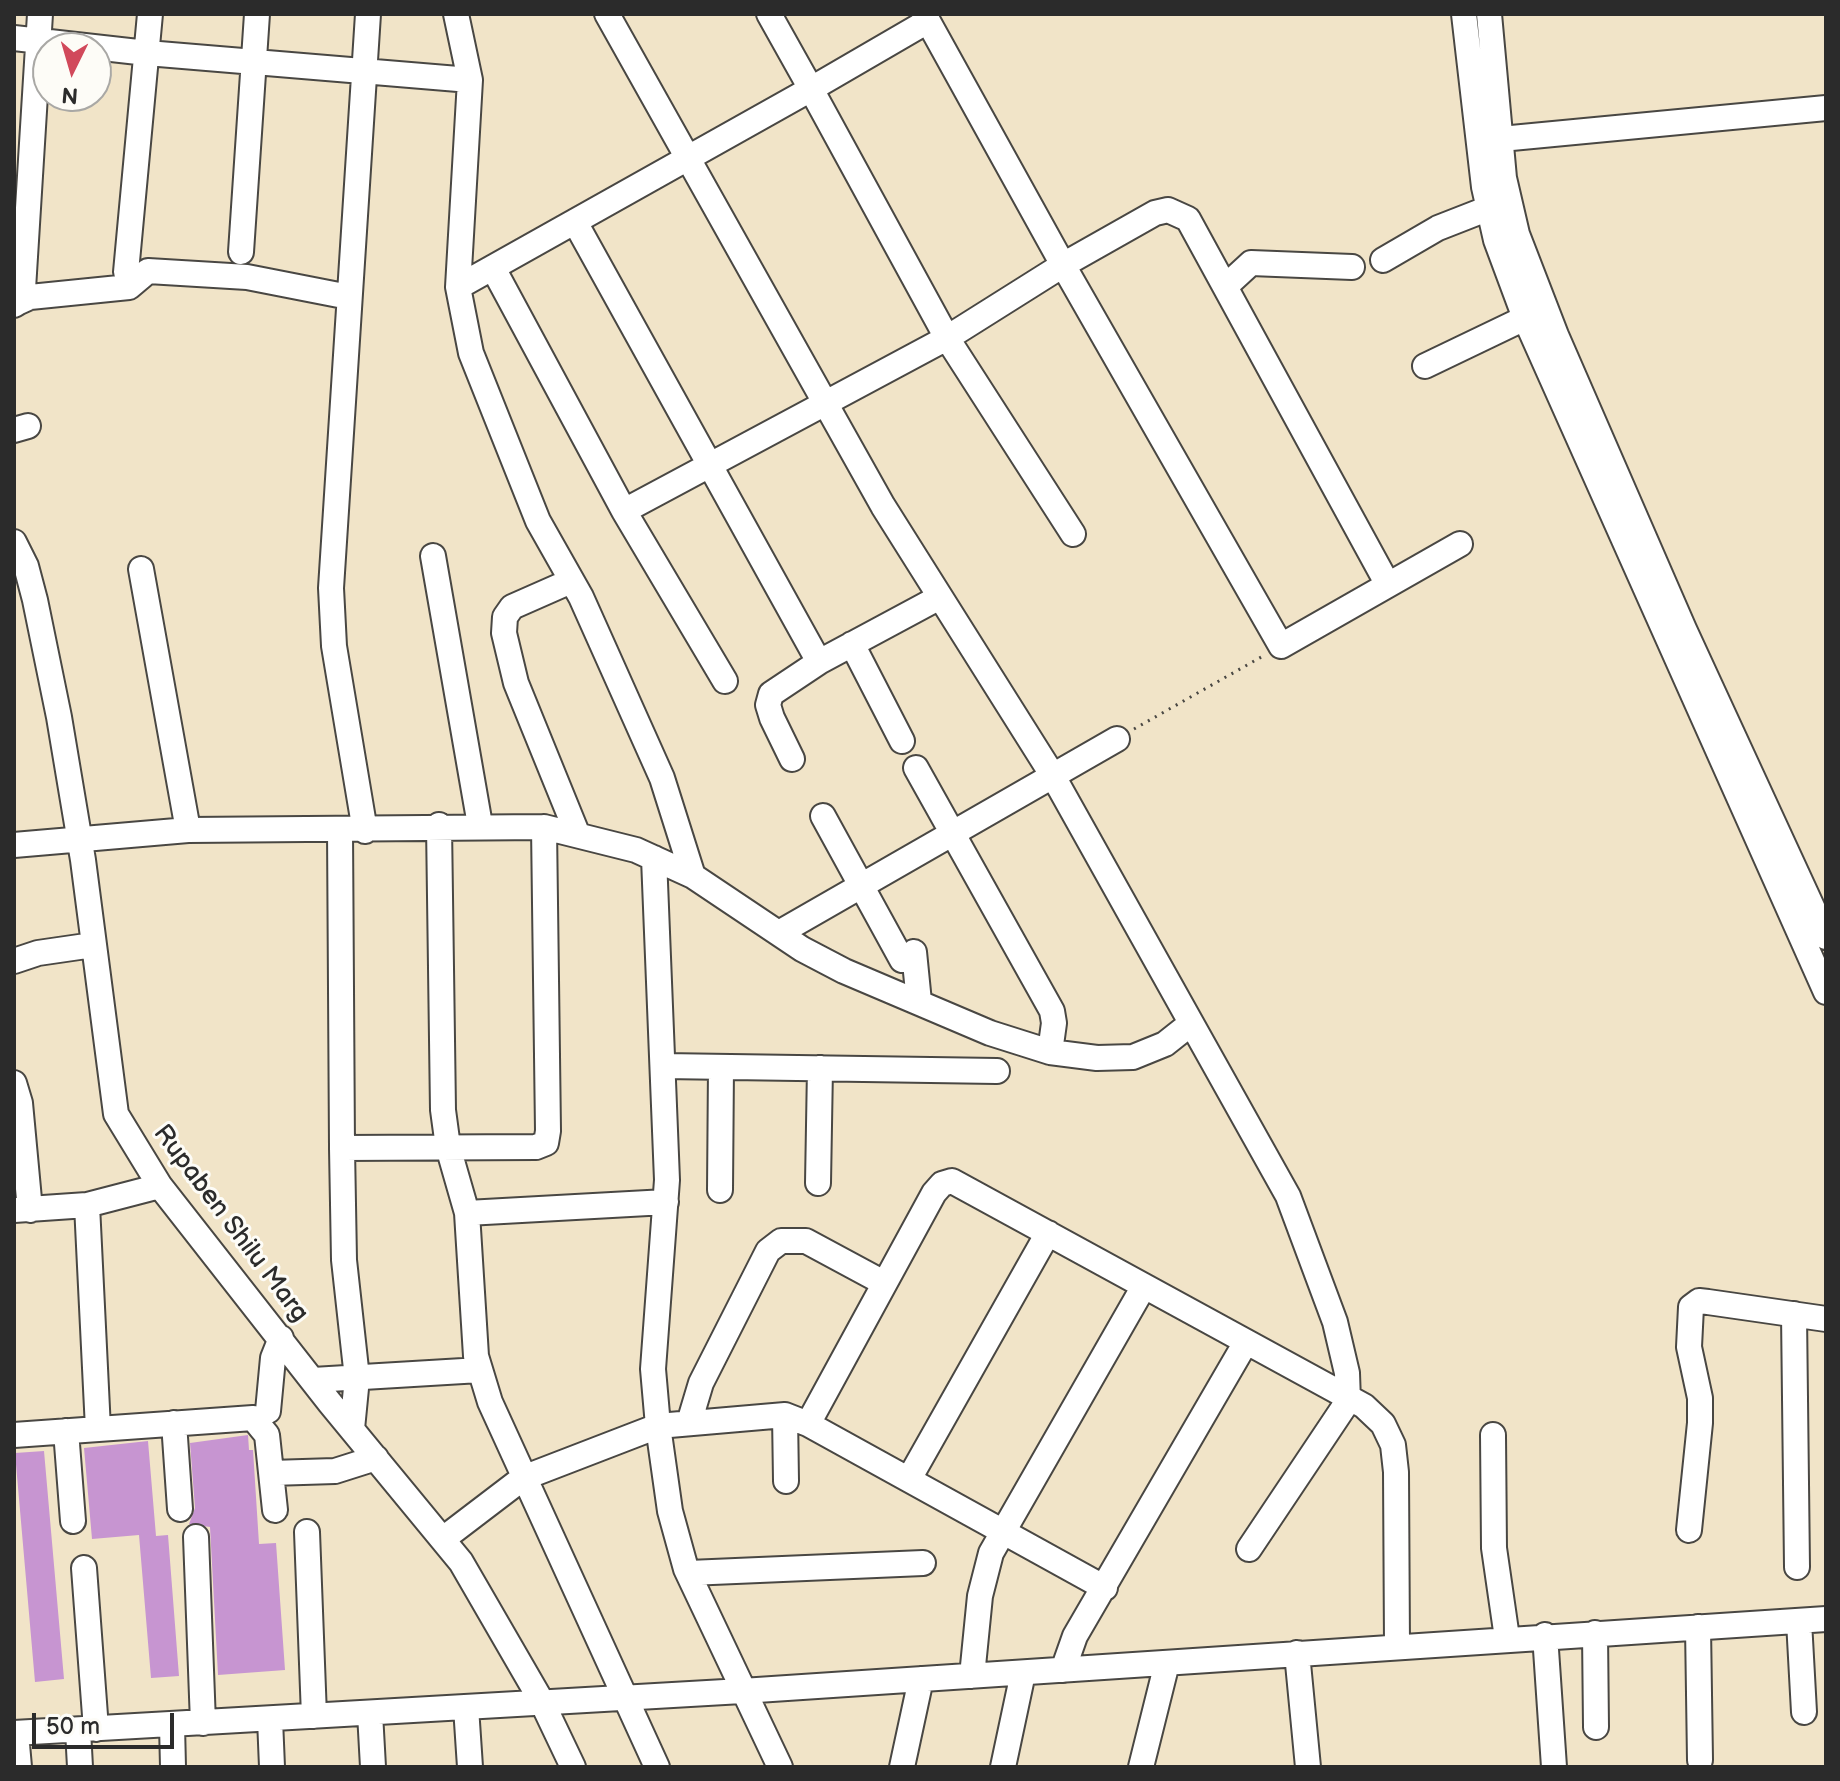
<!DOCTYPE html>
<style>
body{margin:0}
#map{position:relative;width:1840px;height:1781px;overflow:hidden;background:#f1e4c8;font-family:"Balsamiq Sans",sans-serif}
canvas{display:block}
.frame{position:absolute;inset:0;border:16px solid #2b2b2b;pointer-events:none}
.north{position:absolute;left:32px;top:32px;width:80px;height:80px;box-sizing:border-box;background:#fdfcf7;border:2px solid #a9a8a5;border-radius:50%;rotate:185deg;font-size:22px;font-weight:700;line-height:32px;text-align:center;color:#2b2b2b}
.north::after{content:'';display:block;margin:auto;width:28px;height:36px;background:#d1495b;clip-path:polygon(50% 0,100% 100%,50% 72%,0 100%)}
.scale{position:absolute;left:32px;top:1713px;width:142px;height:36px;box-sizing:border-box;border:4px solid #2b2b2b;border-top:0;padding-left:10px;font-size:24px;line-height:28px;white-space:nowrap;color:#2b2b2b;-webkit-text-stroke:6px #fdfcf7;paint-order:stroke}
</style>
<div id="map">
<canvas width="1840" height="1781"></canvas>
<div class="frame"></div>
<div class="north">N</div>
<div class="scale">50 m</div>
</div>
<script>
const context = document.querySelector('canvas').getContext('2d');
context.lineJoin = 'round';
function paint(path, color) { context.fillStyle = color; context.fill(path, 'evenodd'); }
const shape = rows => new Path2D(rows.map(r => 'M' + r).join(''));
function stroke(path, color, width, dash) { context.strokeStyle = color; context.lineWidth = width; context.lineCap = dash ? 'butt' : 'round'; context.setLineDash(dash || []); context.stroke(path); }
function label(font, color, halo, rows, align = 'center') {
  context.font = font + ' "Balsamiq Sans",sans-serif'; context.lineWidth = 6; context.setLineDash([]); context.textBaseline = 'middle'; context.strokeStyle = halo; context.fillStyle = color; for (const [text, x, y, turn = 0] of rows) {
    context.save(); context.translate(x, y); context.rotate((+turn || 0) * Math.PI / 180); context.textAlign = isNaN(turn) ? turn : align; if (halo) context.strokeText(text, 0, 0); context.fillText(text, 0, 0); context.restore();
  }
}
const building = shape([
 [248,1435,249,1450,253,1450,259,1544,276,1543,285,1670,218,1675,210,1527,189,1524,195,1508,190,1443],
 [148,1441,156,1536,168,1535,179,1676,151,1678,139,1535,92,1539,84,1448],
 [44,1451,64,1679,35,1682,15,1453]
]);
const path = shape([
 [1134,729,1263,656]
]);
const minor = shape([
 [456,14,470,80,458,287,471,353,538,521,581,597,662,778,693,876],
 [607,14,883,506,1053,776,1288,1196,1335,1322,1347,1373,1348,1401,1249,1549],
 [1464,14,1484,187,1496,240,1525,318,1826,992],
 [1489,14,1504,178,1517,234,1556,335,1684,629,1826,937],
 [928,21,811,89,947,338,1073,534],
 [14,38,147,53,470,80],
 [1501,139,1826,108],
 [575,222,819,662],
 [241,252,257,14],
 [1383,260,1438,228,1502,203],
 [493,268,624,511,725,681],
 [126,272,150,14],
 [1226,286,1251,263,1352,267],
 [458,287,811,89,769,14],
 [19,302,30,297,129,287,148,271,247,277,349,297],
 [14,305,19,302,23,289,40,14],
 [1425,366,1525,318],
 [14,430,28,426],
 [624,511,947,338,1063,265,924,14],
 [14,542,26,566,35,600,59,717,83,860,116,1114,160,1186,330,1403,461,1562,542,1702,573,1767],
 [433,556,480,825],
 [141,569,188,830],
 [571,581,512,607,505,617,504,633,516,683,577,833],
 [1388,585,1188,219,1168,210,1155,213,1063,265,1281,646,1388,585,1460,544],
 [852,644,902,741],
 [792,759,772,718,768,705,771,694,819,662,940,597],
 [916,768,1052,1011,1054,1023,1050,1052],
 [823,816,902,960],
 [439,825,443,1110,448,1147,467,1213,476,1356,490,1402,657,1767],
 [340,830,342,1148,536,1147,546,1143,548,1131,544,827],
 [365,831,334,646,331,588,368,14],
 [14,845,188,830,544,827,636,850,693,876,802,949,844,971,990,1033,1050,1052,1097,1058,1133,1057,1165,1044,1189,1025],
 [654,858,667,1180,653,1369,658,1426,670,1511,686,1569,780,1767],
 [779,933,1117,739],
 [914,952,919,1002],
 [14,961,38,953,93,945],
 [664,1066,997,1071],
 [14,1083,20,1103,30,1210],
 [342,1148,344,1260,357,1378,352,1429],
 [818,1183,820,1068],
 [720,1190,721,1067],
 [87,1205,98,1429],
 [14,1210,87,1205,160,1186],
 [467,1213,666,1202],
 [1794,1314,1797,1567],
 [313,1380,480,1370],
 [268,1411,273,1358,281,1338],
 [785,1415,786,1481],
 [174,1423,180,1509],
 [689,1423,701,1383,768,1251,781,1241,806,1241,884,1283],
 [808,1424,934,1193,942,1184,952,1181,1364,1406,1383,1424,1393,1445,1396,1472,1397,1646],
 [66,1431,73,1521],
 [14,1435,253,1418,267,1435,275,1510],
 [1493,1435,1494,1548,1507,1638],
 [271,1473,335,1471,376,1458],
 [909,1479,1048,1233],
 [1689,1530,1700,1423,1700,1398,1689,1347,1691,1307,1699,1301,1708,1302,1826,1319],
 [307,1532,314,1716],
 [196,1537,203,1723],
 [443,1539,523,1478,658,1426,785,1415,808,1424,1105,1588],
 [84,1568,96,1729],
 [689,1573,923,1563],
 [1799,1621,1804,1712],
 [1698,1627,1700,1760],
 [1595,1633,1596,1727],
 [1545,1635,1554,1767],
 [1297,1653,1308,1767],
 [1063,1670,1075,1636,1246,1342],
 [972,1676,980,1596,991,1553,1144,1286],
 [466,1707,470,1767],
 [370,1713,373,1767],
 [270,1719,272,1767],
 [172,1725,173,1767],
 [78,1730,80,1767],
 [14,1733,742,1691,1826,1619],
 [16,1733,19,1767],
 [902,1767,921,1679],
 [1003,1767,1023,1673],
 [1141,1767,1167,1663]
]);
const streetNames = [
 ["Rupaben Shilu Marg",230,1224,53]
];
paint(building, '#c795d1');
stroke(minor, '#494743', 28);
stroke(path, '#494743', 3, [2, 6]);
stroke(minor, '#fff', 24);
label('26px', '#2b2b2b', '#fdfcf7', streetNames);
</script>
